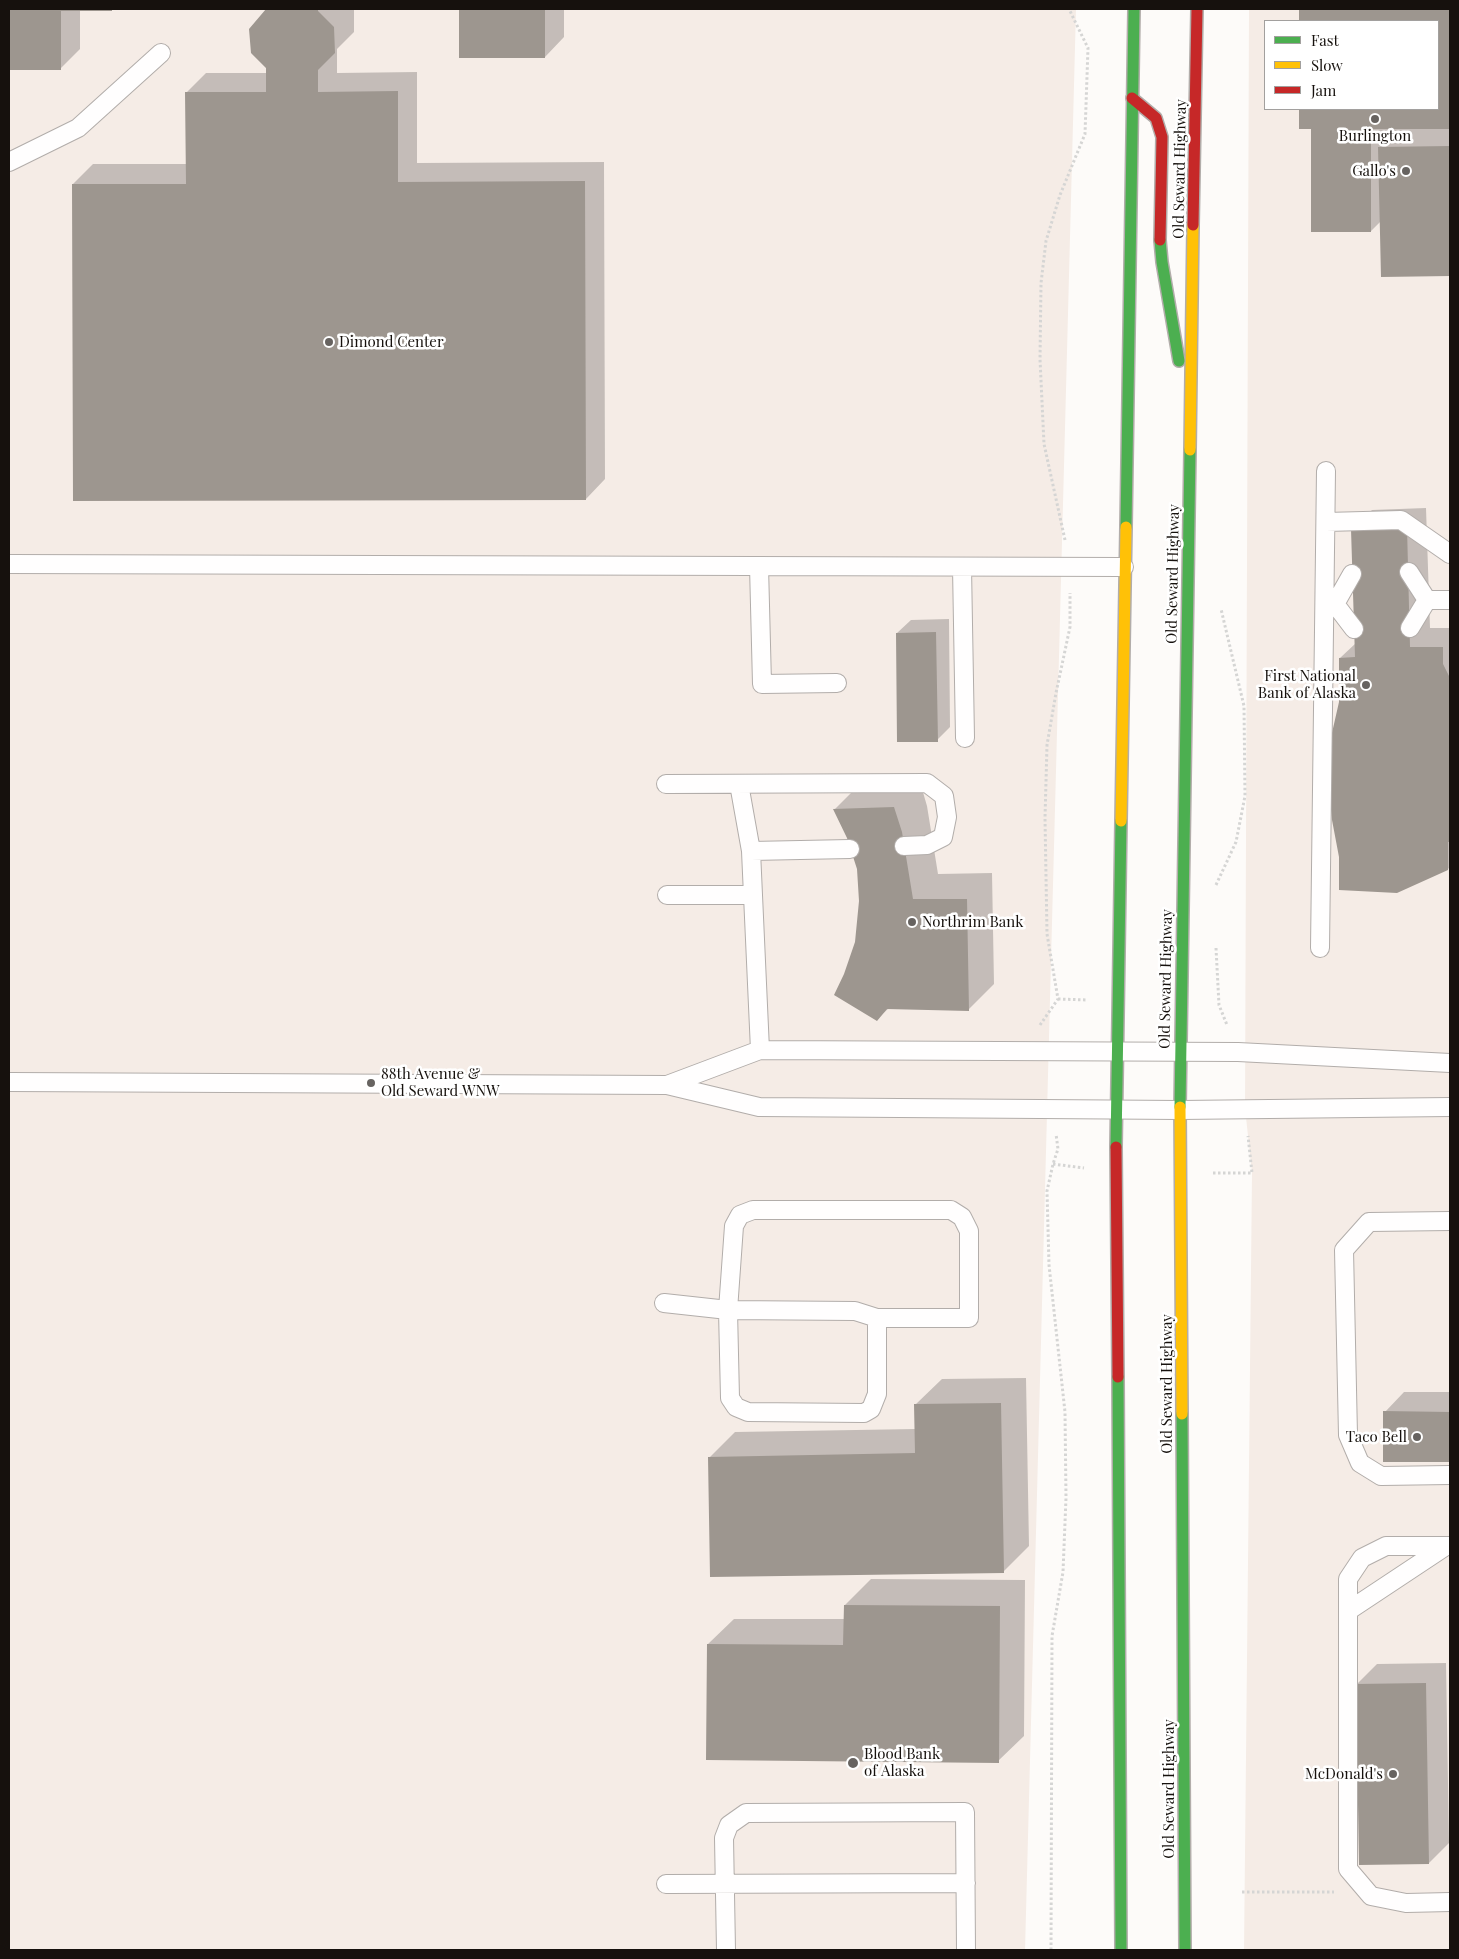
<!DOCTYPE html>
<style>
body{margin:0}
#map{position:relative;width:1459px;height:1959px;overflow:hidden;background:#fdfbf9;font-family:"Playfair Display",serif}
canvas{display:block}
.frame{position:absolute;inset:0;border:10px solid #16110d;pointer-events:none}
.legend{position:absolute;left:1264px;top:20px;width:175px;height:90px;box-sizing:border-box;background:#fff;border:1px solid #a2a09e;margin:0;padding:6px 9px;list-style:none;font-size:15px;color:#16110d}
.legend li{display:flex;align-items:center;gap:10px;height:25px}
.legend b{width:25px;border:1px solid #a2a09e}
</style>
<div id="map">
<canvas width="1459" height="1959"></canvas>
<div class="frame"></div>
<ul class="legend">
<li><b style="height:6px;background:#4caf50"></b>Fast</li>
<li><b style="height:6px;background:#ffc107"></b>Slow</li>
<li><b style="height:6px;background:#c62828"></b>Jam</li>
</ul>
</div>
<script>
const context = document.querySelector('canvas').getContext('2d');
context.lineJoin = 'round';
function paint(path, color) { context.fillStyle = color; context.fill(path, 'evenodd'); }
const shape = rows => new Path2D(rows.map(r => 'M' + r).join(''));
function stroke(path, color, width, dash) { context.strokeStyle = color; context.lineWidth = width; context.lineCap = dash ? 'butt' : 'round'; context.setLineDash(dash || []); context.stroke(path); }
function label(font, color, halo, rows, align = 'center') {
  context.font = font + ' "Playfair Display",serif'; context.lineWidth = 5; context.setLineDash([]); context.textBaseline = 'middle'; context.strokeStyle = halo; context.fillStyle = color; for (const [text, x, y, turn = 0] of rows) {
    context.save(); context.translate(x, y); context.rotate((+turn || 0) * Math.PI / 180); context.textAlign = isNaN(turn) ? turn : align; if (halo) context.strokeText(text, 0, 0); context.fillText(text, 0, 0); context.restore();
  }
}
const built = shape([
 [9,9,1076,9,1025,1950,9,1950],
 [1249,9,1450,9,1450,1950,1244,1950,1252,1173,1245,1108],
 [1265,21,1438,21,1438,109,1265,109]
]);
const shadow = shape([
 [9,9,113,9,80,10,80,49,60,69,9,69],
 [268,9,354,9,354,32,337,49,337,73,417,72,417,163,604,162,605,479,586,499,73,184,93,164,187,164,187,92,206,73,267,73],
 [460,9,564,9,564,37,545,57,460,57],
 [1300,9,1450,9,1450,275,1382,276,1381,221,1371,231,1312,128,1300,128,1300,109,1438,109,1438,21,1300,21],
 [1426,508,1430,628,1450,628,1450,867,1448,869,1341,702,1340,658,1356,643,1352,530,1372,510],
 [949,619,950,727,937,740,897,633,911,620],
 [920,782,927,806,938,874,992,873,994,984,969,1009,889,1008,877,1019,846,975,856,943,860,901,858,869,848,837,835,809,861,783],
 [1026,1378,1029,1546,1003,1572,709,1458,735,1432,916,1429,916,1404,942,1379],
 [1404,1392,1450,1392,1450,1461,1384,1461,1385,1412],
 [871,1579,1025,1580,1024,1736,998,1761,708,1644,734,1619,845,1619,845,1605],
 [1446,1663,1449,1843,1429,1863,1357,1684,1377,1664]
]);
const building = shape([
 [9,9,112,9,112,11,61,11,61,70,9,70],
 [266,9,318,9,318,11,334,27,335,53,318,70,318,92,398,91,398,182,585,181,586,500,73,501,72,184,186,184,185,92,266,92,266,68,251,53,249,29],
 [459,9,545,9,545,58,459,58],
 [1299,9,1450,9,1450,129,1371,129,1371,232,1311,232,1311,129,1299,129,1299,109,1438,109,1438,21,1299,21],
 [1450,146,1450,276,1381,277,1378,147],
 [1407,527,1410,647,1443,647,1443,664,1450,678,1450,842,1448,842,1448,870,1397,893,1339,890,1339,857,1332,820,1328,780,1329,746,1339,702,1339,658,1355,657,1351,529],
 [936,632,938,742,897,742,896,633],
 [894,807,902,832,913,899,967,899,969,1011,887,1009,877,1021,834,995,844,974,855,942,859,901,857,869,847,838,833,809],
 [1001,1403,1004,1573,710,1577,708,1457,915,1453,914,1404],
 [1383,1411,1450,1412,1450,1462,1383,1462],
 [844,1605,1000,1606,999,1763,706,1760,707,1644,843,1645],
 [1426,1683,1429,1864,1359,1865,1356,1684]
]);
const path = shape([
 [1065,540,1044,444,1040,359,1041,283,1046,241,1060,195,1085,134,1088,48,1069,9],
 [1216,885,1236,842,1245,796,1244,706,1221,609],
 [1216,948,1219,1005,1227,1025],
 [1058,999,1087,1000],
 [1040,1025,1058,999,1047,934,1045,818,1047,745,1056,693,1070,627,1070,593],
 [1053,1164,1084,1168],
 [1213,1173,1252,1173,1248,1136],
 [1242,1892,1334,1892],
 [1051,1950,1052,1636,1063,1572,1066,1498,1065,1412,1049,1265,1047,1191,1053,1164,1058,1149,1056,1134]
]);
const lane = shape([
 [9,162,78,128,161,53],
 [1326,522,1401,520,1450,554],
 [9,564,1124,567],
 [759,566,762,684,837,683],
 [962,567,965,738],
 [1409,572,1427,600,1450,600],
 [1352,574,1335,604,1354,629],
 [1410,628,1427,600],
 [666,784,927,783,944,796,947,817,943,837,927,845,904,846],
 [739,784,751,851,760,1050],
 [751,851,850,849],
 [667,895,753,895],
 [1320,948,1326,471],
 [9,1082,667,1085,759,1107,1180,1110,1450,1107],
 [667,1085,760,1050,1238,1052,1450,1063],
 [1450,1221,1369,1222,1344,1250,1348,1435,1360,1463,1381,1476,1450,1475],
 [664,1303,728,1310,855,1311,877,1318,969,1318,969,1231,962,1217,951,1210,753,1210,740,1215,734,1226,728,1310,730,1398,736,1407,748,1412,864,1413,871,1409,877,1394,877,1318],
 [1450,1546,1386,1546,1362,1558,1348,1579,1348,1869,1371,1896,1406,1903,1450,1902],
 [1348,1611,1446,1546],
 [666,1884,966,1883],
 [726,1950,724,1838,729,1825,746,1813,965,1812,966,1950]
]);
const fast = shape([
 [1160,240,1162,262,1179,361],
 [1126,527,1134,9],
 [1180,1107,1190,450],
 [1116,1147,1121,821],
 [1118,1377,1121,1950],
 [1182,1414,1185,1950]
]);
const slow = shape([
 [1190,450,1193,225],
 [1121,821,1126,527],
 [1180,1107,1182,1414]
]);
const jam = shape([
 [1132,98,1156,118,1162,137,1160,240],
 [1193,225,1197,9],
 [1116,1147,1118,1377]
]);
const markers = [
 [1375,119,5,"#676360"],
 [1406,171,5,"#676360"],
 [329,342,5,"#676360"],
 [1366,685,5,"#676360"],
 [912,922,5,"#676360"],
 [371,1083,5,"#676360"],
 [1417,1437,5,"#676360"],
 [853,1763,6,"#676360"],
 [1393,1774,5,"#676360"]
];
const poiNames = [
 ["Burlington",1375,136,"center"],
 ["Gallo's",1396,171],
 ["Dimond Center",339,342,"left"],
 ["First National",1356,676],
 ["Bank of Alaska",1356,693],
 ["Northrim Bank",922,922,"left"],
 ["88th Avenue &",381,1074,"left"],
 ["Old Seward WNW",381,1091,"left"],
 ["Taco Bell",1407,1437],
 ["Blood Bank",864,1754,"left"],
 ["of Alaska",864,1771,"left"],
 ["McDonald's",1383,1774]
];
const streetNames = [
 ["Old Seward Highway",1180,169,-89],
 ["Old Seward Highway",1173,574,-89],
 ["Old Seward Highway",1166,979,-89],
 ["Old Seward Highway",1167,1384,-90],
 ["Old Seward Highway",1169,1789,-90]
];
paint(built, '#f5ece6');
paint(shadow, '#0003');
paint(building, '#9d968f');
stroke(lane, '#b2adaa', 20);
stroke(fast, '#b2adaa', 14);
stroke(slow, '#b2adaa', 14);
stroke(jam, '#b2adaa', 14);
stroke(path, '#d5d5d4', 3, [2.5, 2.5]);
stroke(lane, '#fffefe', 18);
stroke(fast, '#4caf50', 11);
stroke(slow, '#ffc107', 11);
stroke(jam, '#c62828', 11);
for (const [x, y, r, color] of markers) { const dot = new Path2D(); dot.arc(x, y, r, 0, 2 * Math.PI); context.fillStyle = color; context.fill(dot); stroke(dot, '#fff', 2); }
label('15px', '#16110d', '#fff', poiNames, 'right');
label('15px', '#16110d', '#fff', streetNames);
</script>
